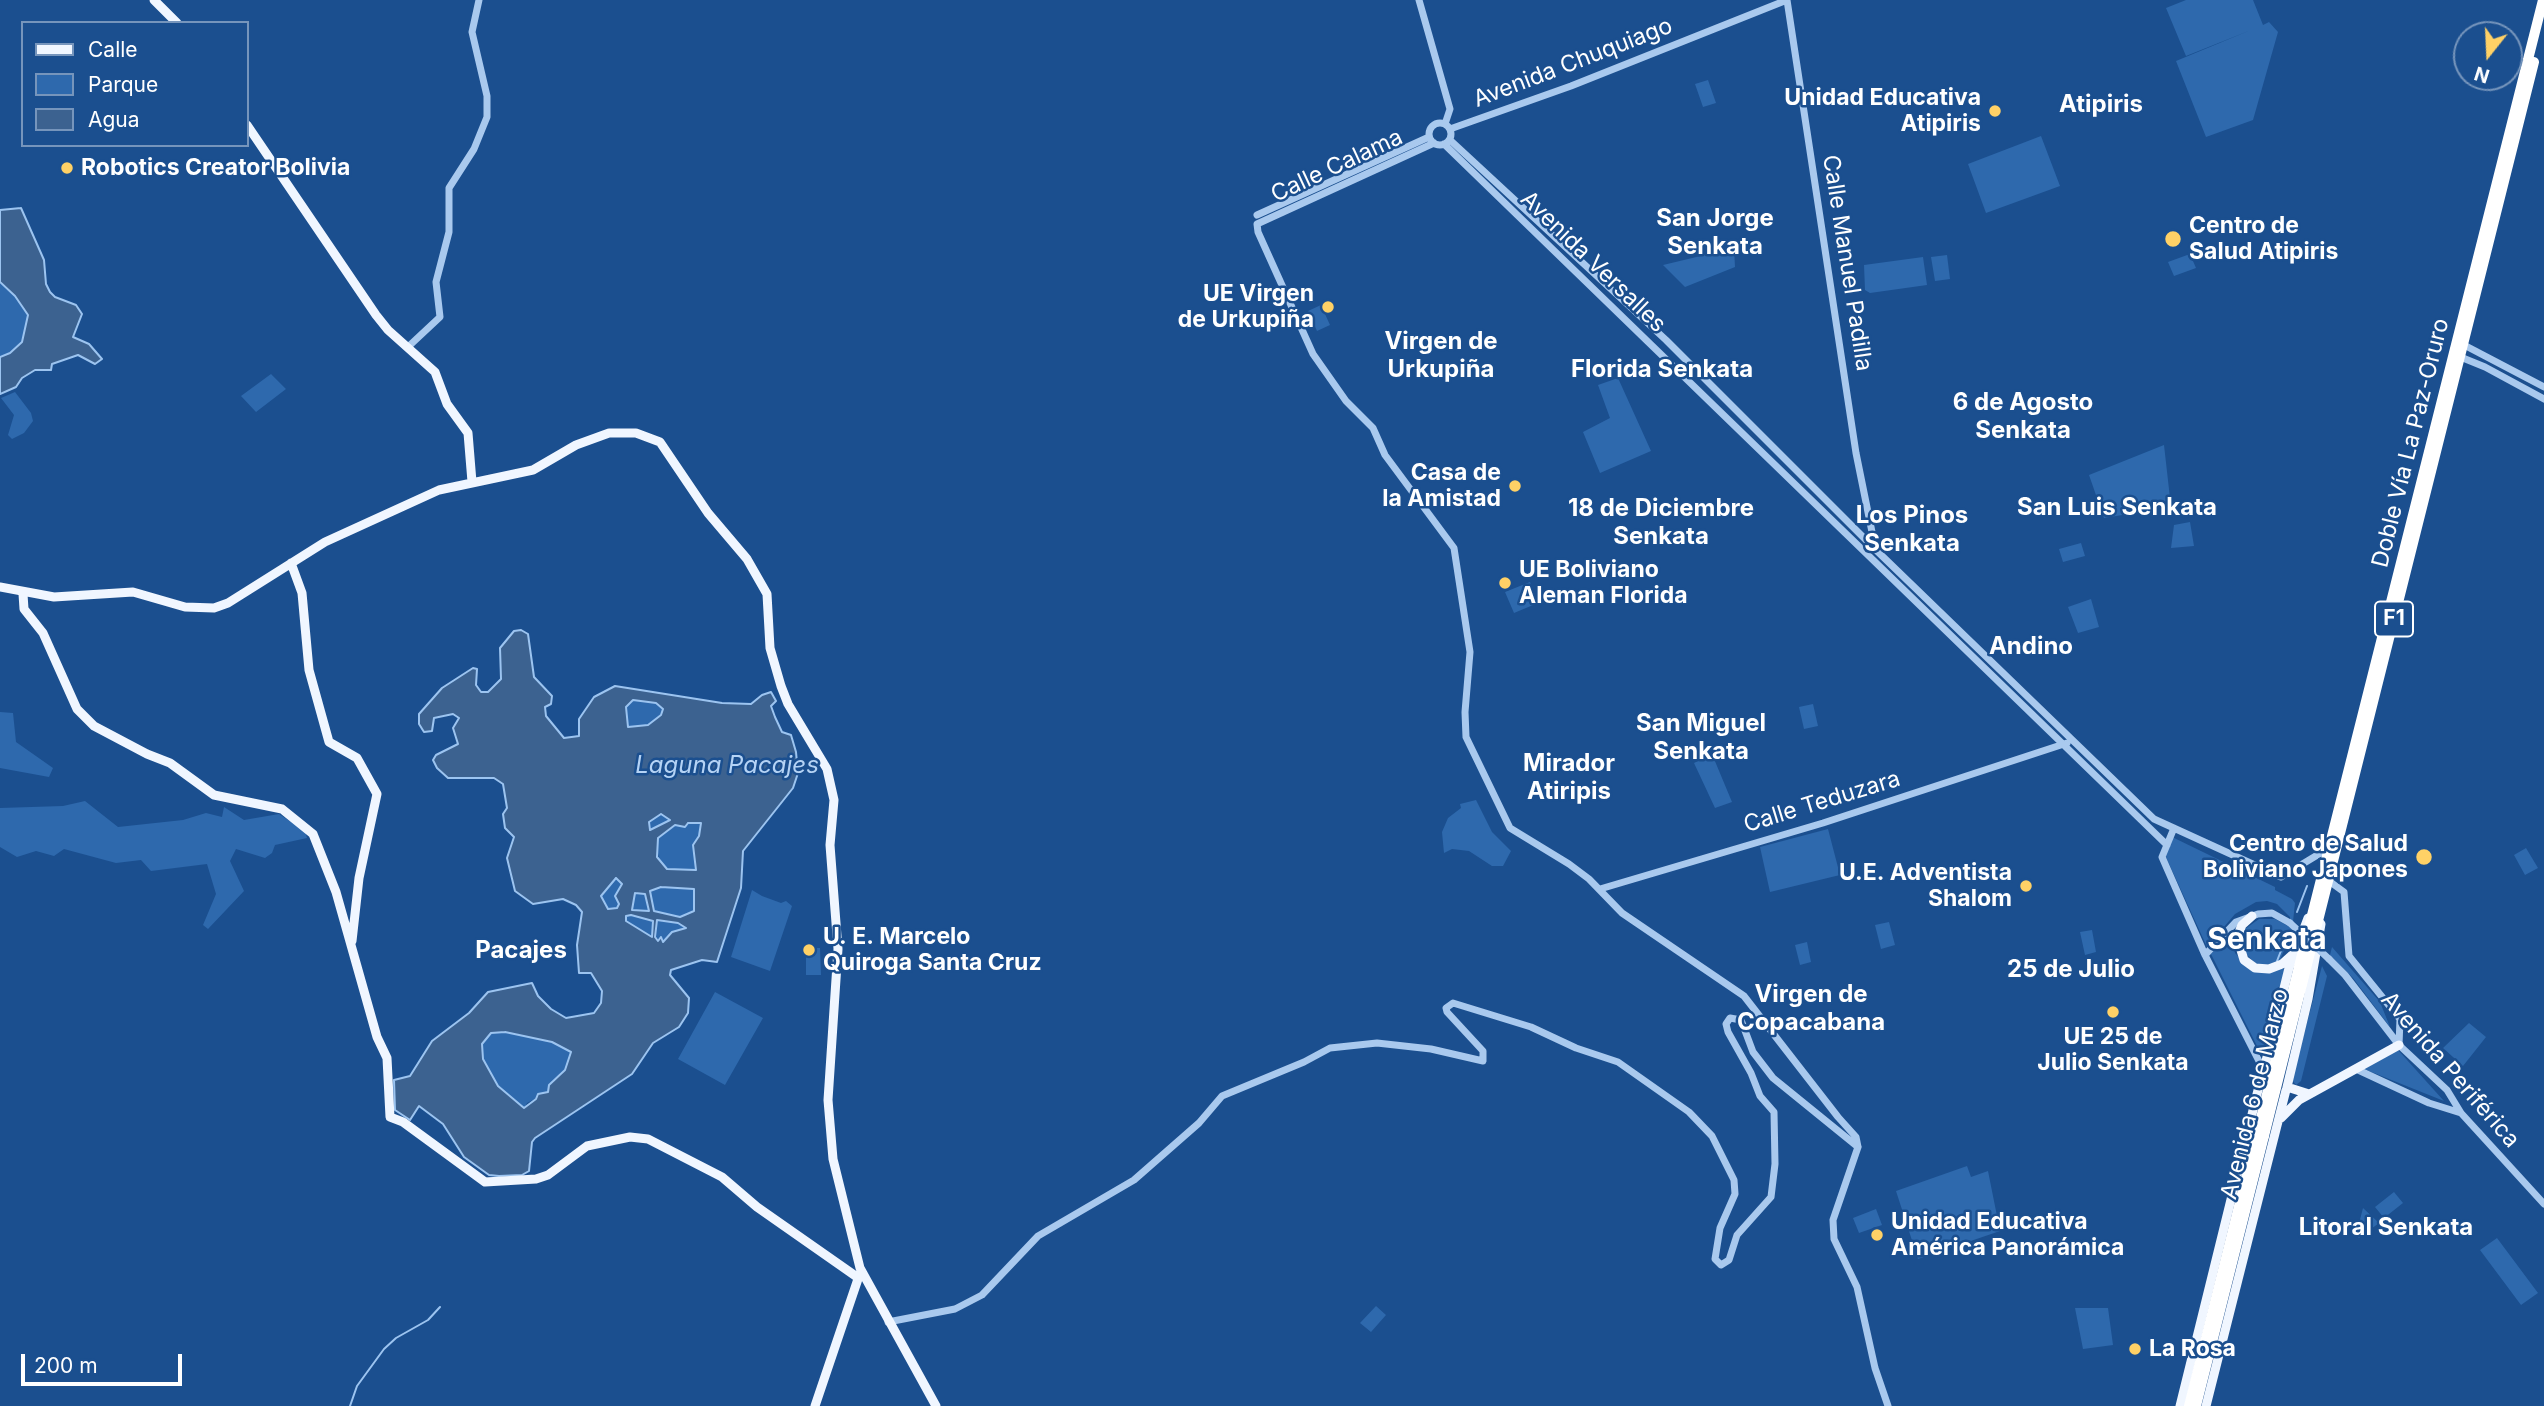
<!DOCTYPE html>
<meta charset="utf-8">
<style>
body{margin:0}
#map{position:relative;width:2544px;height:1406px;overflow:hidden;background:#1b4f8f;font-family:Inter,sans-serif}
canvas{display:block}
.legend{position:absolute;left:21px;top:21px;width:228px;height:126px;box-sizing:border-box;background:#1b4f8f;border:2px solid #7695bc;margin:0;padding:9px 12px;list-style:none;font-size:21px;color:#fff}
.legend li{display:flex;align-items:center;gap:14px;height:35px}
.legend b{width:35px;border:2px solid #7695bc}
.north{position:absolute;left:2453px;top:21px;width:70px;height:70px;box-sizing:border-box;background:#1b4f8f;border:2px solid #7695bc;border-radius:50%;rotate:198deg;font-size:19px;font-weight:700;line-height:28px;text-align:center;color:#fff}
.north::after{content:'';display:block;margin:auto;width:24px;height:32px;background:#ffd166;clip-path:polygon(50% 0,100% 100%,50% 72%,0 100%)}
.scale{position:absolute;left:21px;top:1354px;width:161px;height:32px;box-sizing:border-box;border:4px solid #fff;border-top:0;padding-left:9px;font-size:21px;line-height:24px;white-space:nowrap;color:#fff;-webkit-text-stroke:5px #1b4f8f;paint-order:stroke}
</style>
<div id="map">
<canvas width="2544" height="1406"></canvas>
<ul class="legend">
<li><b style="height:9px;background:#f0f6ff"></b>Calle</li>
<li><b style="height:19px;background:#2e69ad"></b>Parque</li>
<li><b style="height:19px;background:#3c6290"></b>Agua</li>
</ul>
<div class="north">N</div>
<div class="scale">200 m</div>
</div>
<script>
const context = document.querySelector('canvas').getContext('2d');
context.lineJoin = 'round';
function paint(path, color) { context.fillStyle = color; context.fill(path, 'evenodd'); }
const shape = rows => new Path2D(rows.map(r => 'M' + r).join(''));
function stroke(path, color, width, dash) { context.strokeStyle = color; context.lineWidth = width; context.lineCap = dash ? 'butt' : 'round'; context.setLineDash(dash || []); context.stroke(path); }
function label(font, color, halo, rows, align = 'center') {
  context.font = font + ' Inter,sans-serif'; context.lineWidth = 5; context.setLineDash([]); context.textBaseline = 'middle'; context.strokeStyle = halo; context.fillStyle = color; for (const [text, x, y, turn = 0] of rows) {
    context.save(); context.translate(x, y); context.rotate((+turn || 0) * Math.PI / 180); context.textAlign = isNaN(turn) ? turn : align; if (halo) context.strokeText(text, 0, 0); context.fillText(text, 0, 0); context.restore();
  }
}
const green = shape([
 [2186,0,2253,0,2263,25,2269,22,2278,32,2253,120,2206,137,2176,61,2251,30,2186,56,2166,8],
 [1708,80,1716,103,1703,107,1695,84],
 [2041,136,2060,186,1986,213,1968,164],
 [1734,248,1735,267,1685,287,1663,265],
 [2190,254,2196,268,2174,276,2168,262],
 [1947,255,1950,279,1935,281,1931,257],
 [1923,257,1927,285,1870,293,1865,290,1864,265],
 [0,282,15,296,28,315,22,342,5,357,0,357],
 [1321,305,1330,325,1317,331,1308,311],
 [271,374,286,389,256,412,241,396],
 [1618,378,1651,451,1600,473,1583,432,1610,418,1598,385],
 [15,392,31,413,33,421,24,433,12,439,8,435,14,415,1,398],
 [2164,445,2171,507,2104,518,2089,475],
 [2190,522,2194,546,2171,548,2174,525],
 [2081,543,2085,556,2063,562,2059,549],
 [1530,582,1538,603,1514,613,1505,592],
 [2091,599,2099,627,2078,633,2068,607],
 [633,700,656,703,663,709,661,715,648,725,628,727,626,707],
 [1813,704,1818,726,1804,729,1799,707],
 [0,712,13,713,16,742,53,768,49,777,0,768],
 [1712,754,1732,802,1715,808,1694,763],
 [1476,800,1492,832,1511,851,1503,866,1492,866,1469,851,1452,849,1444,853,1442,832,1448,818,1461,808,1460,804],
 [85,801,118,827,183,820,206,813,222,817,224,807,244,820,279,814,305,831,307,838,275,845,272,853,265,858,236,849,230,861,244,891,208,929,203,925,216,894,207,864,151,871,141,860,116,863,64,849,54,856,36,851,17,857,0,847,0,808,63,806],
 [655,815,666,815,670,819,650,830,648,822],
 [688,823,701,823,699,836,693,845,696,870,667,869,660,864,656,842,659,836,675,825,685,827],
 [1828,829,1840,875,1770,892,1760,847],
 [2168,835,2275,887,2275,890,2292,899,2295,903,2292,931,2280,960,2267,966,2256,964,2243,951,2241,943,2245,929,2259,919,2275,919,2290,927,2290,917,2277,904,2267,901,2256,902,2235,914,2207,947,2165,855],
 [2526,848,2538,868,2525,875,2514,855],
 [616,878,622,884,615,896,619,904,617,908,608,909,600,900,601,895],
 [661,887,694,889,694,911,680,917,654,911,650,891],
 [752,890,762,896,781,903,786,901,792,906,770,971,731,957],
 [635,893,645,894,650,911,632,910],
 [631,915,653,921,652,937,626,921,626,916],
 [657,920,678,923,686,929,662,942,655,937],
 [1889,922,1895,945,1881,949,1875,925],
 [2092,930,2096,952,2085,955,2080,932],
 [2231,934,2235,953,2250,968,2285,969,2281,986,2277,988,2263,1041,2266,1045,2261,1054,2211,954],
 [1807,942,1811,962,1800,965,1795,945],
 [2332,947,2380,1002,2390,1027,2353,978,2330,955],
 [806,948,820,948,821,975,806,975],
 [2322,966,2327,976,2301,1081,2296,1085,2292,1080],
 [715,992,763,1018,725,1085,678,1059],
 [2469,1023,2486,1037,2463,1066,2443,1048],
 [505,1032,552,1042,571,1052,565,1070,550,1085,548,1092,527,1103,524,1109,498,1086,483,1059,482,1044,491,1033],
 [2398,1050,2444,1101,2364,1069],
 [1967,1166,1971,1177,1988,1171,2000,1231,1918,1259,1896,1191],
 [2394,1192,2403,1203,2384,1218,2375,1207],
 [2363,1208,2379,1223,2359,1238,2356,1235],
 [1876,1209,1882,1225,1859,1233,1853,1218],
 [2497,1238,2538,1293,2521,1305,2480,1250],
 [1376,1306,1386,1315,1371,1332,1360,1323],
 [2075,1308,2108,1308,2113,1345,2083,1349]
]);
const water = shape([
 [21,208,44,260,46,284,50,292,55,297,76,305,82,314,73,337,89,344,102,359,95,364,78,355,52,364,51,370,35,370,22,378,16,387,0,394,0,357,10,353,22,342,28,315,15,296,0,282,0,210,21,208],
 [521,630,528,634,534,677,552,696,551,704,545,707,546,716,564,738,579,736,579,719,594,697,615,686,722,703,751,704,762,695,771,692,776,701,771,706,775,717,782,732,791,735,796,752,798,773,793,788,743,851,741,888,717,962,702,960,671,970,670,975,689,998,688,1013,679,1027,653,1043,632,1074,535,1138,532,1142,529,1171,522,1175,499,1176,489,1175,464,1157,443,1124,419,1106,410,1120,395,1110,394,1080,410,1076,432,1041,469,1013,488,992,532,983,538,996,551,1009,566,1018,594,1013,601,1003,602,991,591,973,579,973,577,945,582,912,576,905,563,899,533,904,515,891,507,858,514,837,505,828,503,814,507,808,503,784,494,778,448,778,437,768,433,760,436,755,458,744,453,728,459,718,453,714,434,718,432,731,424,732,419,724,419,714,442,688,473,668,477,669,476,685,481,692,488,692,501,679,500,648,514,631,521,630],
 [633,700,656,703,663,709,661,715,648,725,628,727,626,707,633,700],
 [661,814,670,820,650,830,649,822,661,814],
 [688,823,701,823,699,836,693,845,696,870,667,869,657,857,658,838,675,825,685,827,688,823],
 [616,878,622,884,615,896,619,904,617,908,608,909,601,896,616,878],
 [661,887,694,889,694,911,680,917,654,911,650,891,661,887],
 [635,893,645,894,649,911,632,910,635,893],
 [631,915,653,921,652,937,626,921,626,916,631,915],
 [657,920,678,923,686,928,672,932,663,942,661,937,658,941,655,937,657,920],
 [505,1032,552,1042,571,1052,565,1070,549,1085,548,1092,538,1094,536,1099,524,1108,498,1086,483,1059,482,1044,491,1033,505,1032]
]);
const stream = shape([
 [2297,912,2307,886],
 [2277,961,2286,938],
 [350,1406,357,1386,384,1349,396,1338,428,1320,440,1307]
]);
const minor = shape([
 [1419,0,1450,109,1445,124],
 [1787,0,1856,453,1872,532],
 '1429 134a11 11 0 1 1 22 0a11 11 0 1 1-22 0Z',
 [1450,129,1571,86,1787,0],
 [1450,140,1666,340,1878,552,2154,819,2281,877,2329,848],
 [1434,143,1257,224,1258,232,1313,354,1346,401,1373,428,1385,455,1454,548,1470,652,1465,712,1466,737,1510,828,1569,864,1589,879,1622,913,1744,996,1838,1117,1856,1137,1858,1147,1833,1220,1834,1239,1857,1287,1875,1368,1888,1406],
 [1444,144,2167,845],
 [1257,215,1429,137],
 [2464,345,2544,387],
 [409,346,440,317,436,282,449,232,449,188,474,149,487,117,487,96,472,32,479,0],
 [2458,356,2485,367,2544,399],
 [2174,828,2162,857,2205,955,2264,1071],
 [2329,881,2344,892,2349,956,2400,1019,2399,1045],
 [1600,889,1823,823,2067,743],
 [2205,955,2236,922,2258,914,2272,913,2290,923],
 [2329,959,2345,975,2399,1045,2447,1090,2461,1113,2544,1204],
 [2356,1069,2429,1103,2461,1113],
 [888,1322,955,1309,982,1295,1038,1236,1134,1180,1199,1123,1222,1096,1304,1062,1330,1048,1377,1043,1431,1049,1483,1061,1483,1051,1447,1012,1446,1008,1453,1003,1531,1027,1576,1048,1618,1062,1689,1112,1712,1136,1734,1180,1735,1194,1720,1228,1715,1259,1721,1265,1729,1260,1737,1235,1771,1197,1775,1164,1774,1112,1760,1096,1751,1073,1728,1032,1726,1024,1730,1018,1741,1020,1753,1052,1773,1078,1858,1147]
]);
const major = shape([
 [154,0,177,23],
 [247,125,376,315,388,330,435,372,447,404,468,433,472,482],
 [291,563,302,593,309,670,329,742,357,758,377,794,359,878,352,941],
 [0,587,54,597,133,592,185,607,214,608,228,603,325,542,439,490,533,470,576,445,609,433,636,433,660,442,708,513,747,559,767,594,770,648,781,686,788,704,827,769,834,800,830,845,838,949,828,1100,833,1159,860,1268,936,1406],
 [23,594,24,609,43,633,77,709,94,726,147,754,170,763,214,795,282,809,313,834,336,892,377,1037,387,1058,390,1117,403,1122,485,1182,536,1179,548,1175,587,1146,630,1137,648,1139,722,1177,757,1207,857,1277],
 [2252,916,2242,925,2237,937,2244,960,2255,968,2269,969,2282,964,2292,955],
 [2262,1077,2289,968,2308,918],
 [2309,1094,2287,1087,2308,999,2321,924],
 [2281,1118,2299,1100,2399,1045],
 [815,1406,859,1276],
 [2180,1406,2259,1086],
 [2206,1406,2286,1090]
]);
const highway = shape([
 [2282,1034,2543,0],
 [2289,1036,2534,62],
 [2189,1406,2257,1134],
 [2196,1406,2264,1136]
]);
const minorBridge = shape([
 [2290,923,2329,959]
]);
const highwayBridge = shape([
 [2257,1134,2282,1034],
 [2264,1136,2289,1036]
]);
const markers = [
 [1995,111,7,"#ffd166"],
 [67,168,7,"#ffd166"],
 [2173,239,9,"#ffd166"],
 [1328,307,7,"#ffd166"],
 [1515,486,7,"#ffd166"],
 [1505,583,7,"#ffd166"],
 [2424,857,9,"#ffd166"],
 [2026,886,7,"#ffd166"],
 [809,950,7,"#ffd166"],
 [2113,1012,7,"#ffd166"],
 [1877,1235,7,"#ffd166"],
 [2135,1349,7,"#ffd166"]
];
const shields = [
 [2394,619,38]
];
const shieldNames = [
 ["F1",2394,619]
];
const streetNames = [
 ["Avenida Chuquiago",1573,63,-21],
 ["Calle Calama",1337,166,-25],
 ["Avenida Versalles",1593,262,44],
 ["Calle Manuel Padilla",1847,263,81],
 ["Doble Vía La Paz-Oruro",2411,443,-76],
 ["Calle Teduzara",1822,802,-17],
 ["Avenida Periférica",2450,1070,49],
 ["Avenida 6 de Marzo",2255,1094,-76]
];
const poiNames = [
 ["Unidad Educativa",1981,98,"right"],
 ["Atipiris",1981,124,"right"],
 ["Robotics Creator Bolivia",81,168],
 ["Centro de",2189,226],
 ["Salud Atipiris",2189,252],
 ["UE Virgen",1314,294,"right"],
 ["de Urkupiña",1314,320,"right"],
 ["Casa de",1501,473,"right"],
 ["la Amistad",1501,499,"right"],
 ["UE Boliviano",1519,570],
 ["Aleman Florida",1519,596],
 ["Centro de Salud",2408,844,"right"],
 ["Boliviano Japones",2408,870,"right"],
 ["U.E. Adventista",2012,873,"right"],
 ["Shalom",2012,899,"right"],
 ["U. E. Marcelo",823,937],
 ["Quiroga Santa Cruz",823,963],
 ["UE 25 de",2113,1037,"center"],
 ["Julio Senkata",2113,1063,"center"],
 ["Unidad Educativa",1891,1222],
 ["América Panorámica",1891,1248],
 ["La Rosa",2149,1349]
];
const neighbourhoodNames = [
 ["Atipiris",2101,105],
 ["San Jorge",1715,219],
 ["Senkata",1715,247],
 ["Virgen de",1441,342],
 ["Urkupiña",1441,370],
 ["Florida Senkata",1662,370],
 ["6 de Agosto",2023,403],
 ["Senkata",2023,431],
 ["San Luis Senkata",2117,508],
 ["18 de Diciembre",1661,509],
 ["Senkata",1661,537],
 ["Los Pinos",1912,516],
 ["Senkata",1912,544],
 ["Andino",2031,647],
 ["San Miguel",1701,724],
 ["Senkata",1701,752],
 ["Mirador",1569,764],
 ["Atiripis",1569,792],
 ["Pacajes",521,951],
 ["25 de Julio",2071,970],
 ["Virgen de",1811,995],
 ["Copacabana",1811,1023],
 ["Litoral Senkata",2386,1228]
];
const waterNames = [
 ["Laguna Pacajes",727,766]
];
const districtNames = [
 ["Senkata",2267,940]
];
paint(green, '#2e69ad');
paint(water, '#3c6290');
stroke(water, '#9cc4f0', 2);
stroke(stream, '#9cc4f0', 2);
stroke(minor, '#a9c9ee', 7);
stroke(major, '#f0f6ff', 9);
stroke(highway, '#fff', 10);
stroke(minorBridge, '#a9c9ee', 7);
stroke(highwayBridge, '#fff', 10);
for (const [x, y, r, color] of markers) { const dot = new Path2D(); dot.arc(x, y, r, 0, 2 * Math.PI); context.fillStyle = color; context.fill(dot); stroke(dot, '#1b4f8f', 2.5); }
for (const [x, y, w] of shields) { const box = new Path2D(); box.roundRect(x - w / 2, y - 17.5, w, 35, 5); context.fillStyle = '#1b4f8f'; context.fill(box); stroke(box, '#fff', 2); }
label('bold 21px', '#fff', null, shieldNames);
label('23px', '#fff', '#1b4f8f', streetNames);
label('bold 23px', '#fff', '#1b4f8f', poiNames, 'left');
label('bold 24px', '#fff', '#1b4f8f', neighbourhoodNames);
label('italic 24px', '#b5d3f5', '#1b4f8f', waterNames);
label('bold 30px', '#fff', '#1b4f8f', districtNames);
</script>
